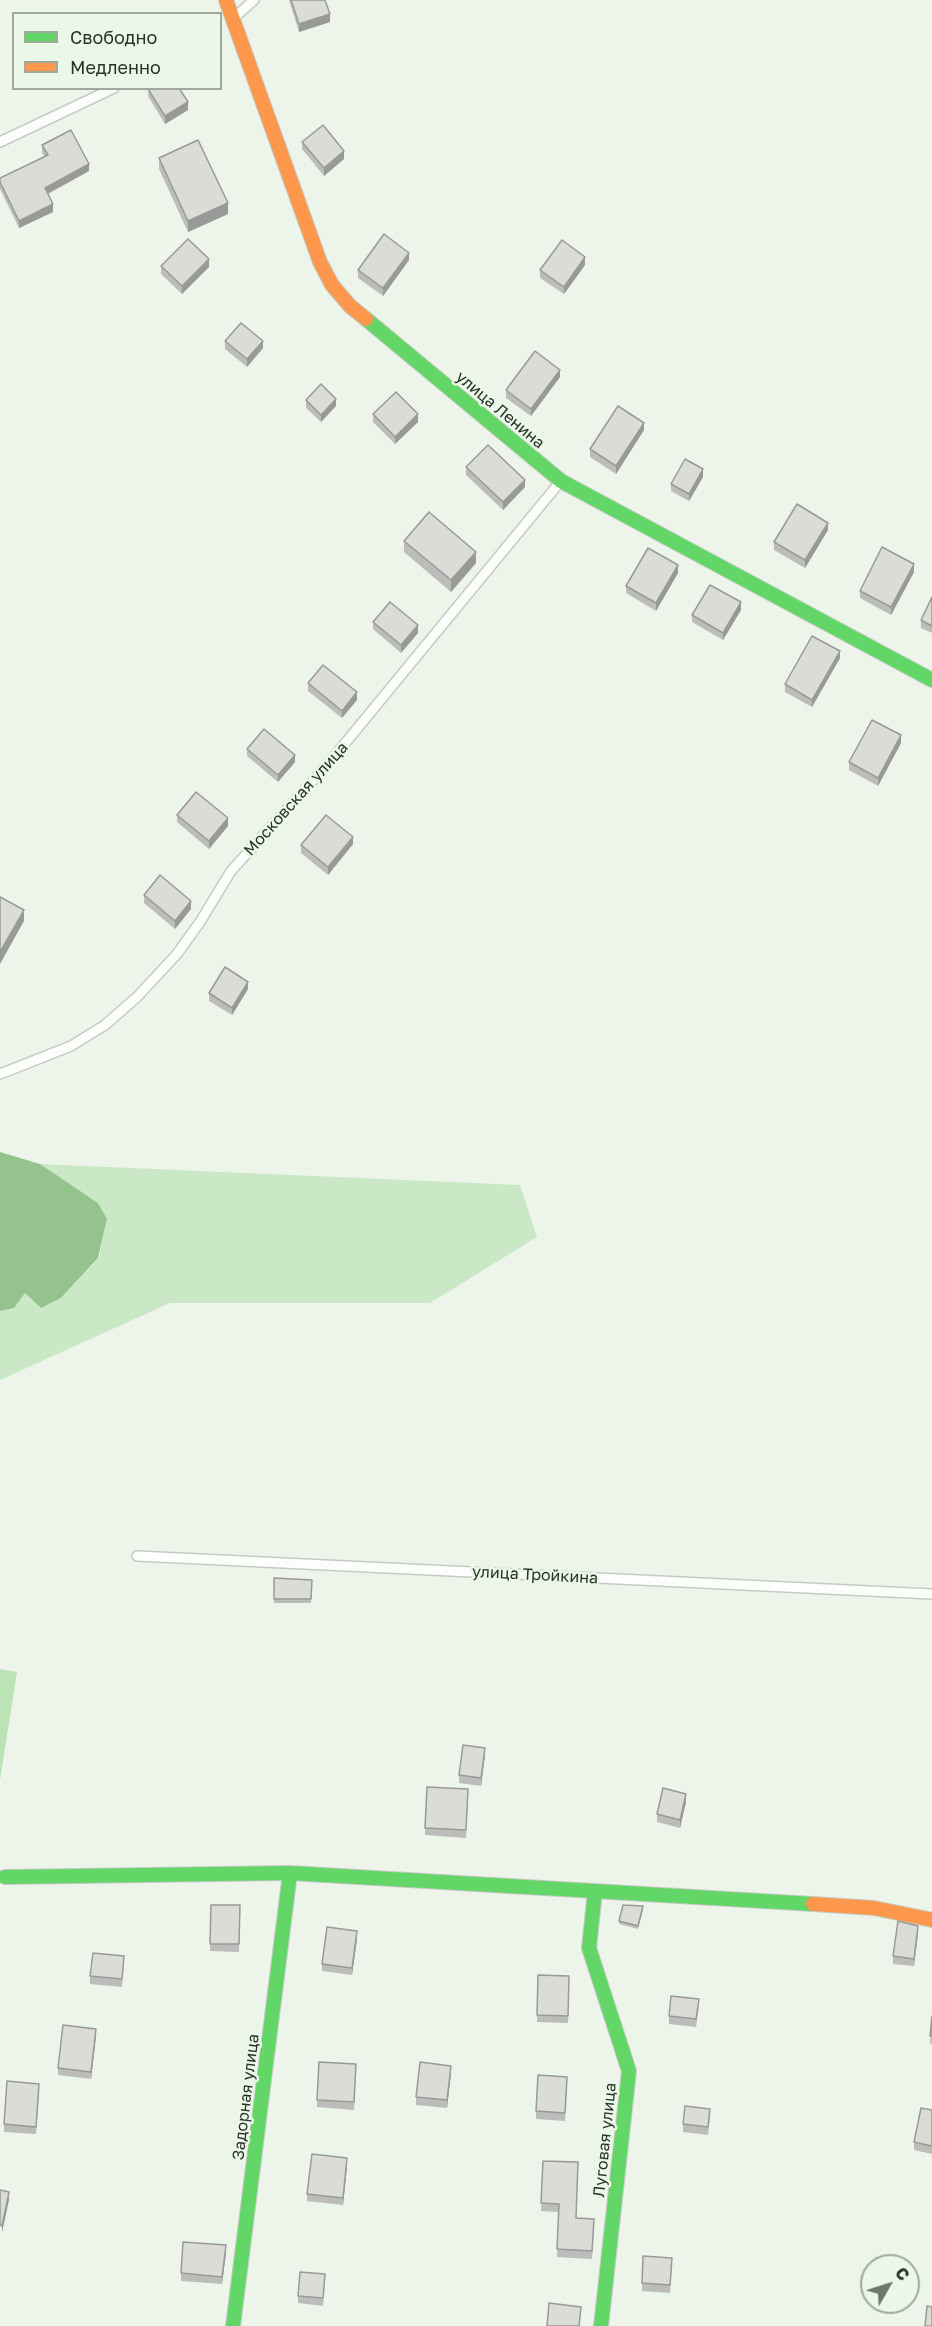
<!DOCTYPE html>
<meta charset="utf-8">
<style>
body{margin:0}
#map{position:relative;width:932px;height:2326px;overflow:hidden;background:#edf5eb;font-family:"Golos Text",sans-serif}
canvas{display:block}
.legend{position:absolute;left:12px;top:12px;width:210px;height:78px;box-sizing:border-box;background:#eaf9e7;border:2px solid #9ea99b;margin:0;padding:8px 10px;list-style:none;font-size:18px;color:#2b312a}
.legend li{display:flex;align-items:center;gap:12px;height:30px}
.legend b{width:30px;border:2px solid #9ea99b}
.north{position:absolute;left:860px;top:2254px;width:60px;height:60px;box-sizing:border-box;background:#eaf9e7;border:2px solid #9ea99b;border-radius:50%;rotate:51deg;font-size:16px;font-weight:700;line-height:24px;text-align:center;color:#2b312a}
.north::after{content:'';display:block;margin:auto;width:21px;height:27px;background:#6f766e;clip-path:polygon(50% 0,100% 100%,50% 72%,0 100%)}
</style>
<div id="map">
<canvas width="932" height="2326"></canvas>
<ul class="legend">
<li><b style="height:8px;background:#63d668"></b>Свободно</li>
<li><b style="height:8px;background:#ff974d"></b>Медленно</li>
</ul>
<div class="north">С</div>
</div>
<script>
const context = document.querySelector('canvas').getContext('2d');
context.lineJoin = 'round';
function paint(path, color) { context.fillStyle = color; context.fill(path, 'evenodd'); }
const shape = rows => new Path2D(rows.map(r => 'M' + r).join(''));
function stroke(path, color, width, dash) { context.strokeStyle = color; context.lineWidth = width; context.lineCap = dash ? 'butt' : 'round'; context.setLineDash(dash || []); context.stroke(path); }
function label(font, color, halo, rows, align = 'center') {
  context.font = font + ' "Golos Text",sans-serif'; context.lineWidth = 5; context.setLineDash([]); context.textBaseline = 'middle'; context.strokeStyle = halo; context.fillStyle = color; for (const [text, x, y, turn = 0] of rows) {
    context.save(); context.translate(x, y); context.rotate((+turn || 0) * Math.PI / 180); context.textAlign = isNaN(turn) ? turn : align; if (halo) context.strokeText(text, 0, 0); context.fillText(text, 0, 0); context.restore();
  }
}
const green = shape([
 [40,1164,520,1185,537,1237,430,1303,170,1303,0,1380,0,1311,14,1308,25,1293,41,1308,61,1298,99,1258,107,1219,98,1203]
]);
const forest = shape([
 [0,1669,17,1672,0,1780]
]);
const water = shape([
 [0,1152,40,1164,98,1203,107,1219,98,1258,61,1298,41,1308,25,1293,14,1308,0,1311]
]);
const lane = shape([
 [236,16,254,0],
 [0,142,114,88],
 [0,1074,71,1046,105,1025,137,997,177,954,200,922,231,871,328,764,560,482],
 [137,1556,932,1594]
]);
const fast = shape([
 [366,319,561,481,932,680],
 [5,1877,290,1873,813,1904],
 [595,1891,589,1948,629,2071,601,2326],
 [233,2326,290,1873]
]);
const slow = shape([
 [226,0,320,262,332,285,350,306,366,319],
 [813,1904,874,1908,932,1920]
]);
const wall = shape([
 [289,0,325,0,330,22,299,32],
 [149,88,188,110,165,124,148,96],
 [302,142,344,159,324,176,302,149],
 [42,145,89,171,48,194,53,212,19,228,0,189,0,178,45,157,42,153],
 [159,158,228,214,188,232,159,169],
 [409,260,383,296,358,278,358,270],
 [585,265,564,294,540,278,540,270],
 [161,266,209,267,182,294,161,274],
 [225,341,263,348,247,367,225,349],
 [560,377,531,416,506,398,506,390],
 [306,400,336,406,321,422,306,408],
 [373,414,418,422,395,444,373,422],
 [644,430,616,474,590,457,590,449],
 [466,467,525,487,503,510,466,475],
 [703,477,689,501,671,491,671,484],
 [828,530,805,568,774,550,774,542],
 [404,541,476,563,451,592,404,552],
 [914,572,891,615,860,598,860,591],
 [678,573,656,611,626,593,626,586],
 [932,597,932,633,921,628,921,620],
 [741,610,723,640,692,622,692,615],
 [373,622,418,633,401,653,373,629],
 [840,658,812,707,785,692,785,684],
 [308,683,357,700,342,718,308,691],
 [901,743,878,786,849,770,849,762],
 [247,749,295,762,278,782,247,756],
 [177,815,228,826,209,849,177,822],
 [353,844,328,875,301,853,301,845],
 [144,895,191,909,175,929,144,903],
 [248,989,232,1015,209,1001,209,993],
 [274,1578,312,1580,311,1603,274,1603],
 [485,1755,481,1786,459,1783,459,1775],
 [468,1797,466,1838,425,1835,425,1828],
 [686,1802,680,1828,657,1822,657,1814],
 [211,1905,240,1905,239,1952,210,1951],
 [643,1910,638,1929,619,1924,619,1921],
 [918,1933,914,1966,893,1964,893,1956],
 [357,1939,352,1975,322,1971,322,1964],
 [124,1963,122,1987,90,1984,90,1976],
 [538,1975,569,1976,568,2023,537,2022],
 [699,2007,696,2027,669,2024,669,2016],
 [932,2016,932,2044,930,2043],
 [96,2036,91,2079,58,2075,58,2068],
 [356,2072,354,2110,317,2107,317,2100],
 [451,2073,447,2108,416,2105,416,2097],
 [567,2084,565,2121,536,2119,536,2111],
 [39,2091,36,2134,4,2132,4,2124],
 [932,2110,932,2154,914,2150,914,2142],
 [710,2117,708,2135,683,2132,683,2124],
 [543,2161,576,2218,594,2227,592,2259,557,2257,559,2212,541,2211],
 [347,2166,343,2205,307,2201,307,2194],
 [226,2253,222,2284,181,2281,181,2273],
 [672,2265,670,2293,642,2291,642,2283],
 [325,2282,323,2306,298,2303,298,2296]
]);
const shadedWall = shape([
 [330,14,330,22,299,32,299,24],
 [188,102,188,110,165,124,165,116],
 [344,151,344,159,324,176,324,168],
 [89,164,89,171,45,195,45,188],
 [228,203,228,214,188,232,188,221],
 [53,204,53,212,19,228,19,221],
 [409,253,409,260,383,296,383,288],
 [585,257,585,265,564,294,564,287],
 [209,259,209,267,182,294,182,286],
 [263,341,263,348,247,367,247,359],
 [560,370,560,377,531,416,531,409],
 [336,399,336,406,321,422,321,415],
 [418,414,418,422,395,444,395,437],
 [644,423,644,430,616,474,616,466],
 [703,469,703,477,689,501,689,494],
 [525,480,525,487,503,510,503,502],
 [828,523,828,530,805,568,805,560],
 [476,552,476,563,451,592,451,580],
 [914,564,914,572,891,615,891,607],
 [678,565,678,573,656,611,656,603],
 [741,602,741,610,723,640,723,633],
 [418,625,418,633,401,653,401,645],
 [840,651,840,658,812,707,812,700],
 [357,692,357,700,342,718,342,711],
 [901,735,901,743,878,786,878,778],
 [295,755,295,762,278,782,278,775],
 [228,818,228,826,209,849,209,841],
 [353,837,353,844,328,875,328,867],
 [191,901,191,909,175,929,175,921],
 [24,910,24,921,0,964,0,952],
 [248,982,248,989,232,1015,232,1008],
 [485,1748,485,1755,481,1786,481,1778],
 [686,1794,686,1802,680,1828,680,1820],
 [918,1926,918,1933,914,1966,914,1959],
 [357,1931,357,1939,352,1975,352,1968],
 [96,2029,96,2036,91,2079,91,2072],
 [451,2066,451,2073,447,2108,447,2100],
 [347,2158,347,2166,343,2205,343,2198],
 [9,2192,9,2200,2,2233,2,2226],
 [226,2245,226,2253,222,2284,222,2277]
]);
const building = shape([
 [291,0,325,0,330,14,299,24,291,0],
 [179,88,188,102,165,116,148,89,179,88],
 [323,125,344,151,324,168,302,142,323,125],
 [71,130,89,164,45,188,53,204,19,221,0,182,0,178,48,155,42,145,71,130],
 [198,140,228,203,188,221,159,158,198,140],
 [384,234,409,253,383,288,358,270,384,234],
 [188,239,209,259,182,286,161,266,188,239],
 [562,240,585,257,564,287,540,270,562,240],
 [241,323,263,341,247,359,225,341,241,323],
 [535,351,560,370,531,409,506,390,535,351],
 [321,384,336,399,321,415,306,400,321,384],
 [396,392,418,414,395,437,373,414,396,392],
 [618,406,644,423,616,466,590,449,618,406],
 [488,445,525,480,503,502,466,467,488,445],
 [685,459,703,469,689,494,671,484,685,459],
 [797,504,828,523,805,560,774,542,797,504],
 [429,512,476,552,451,580,404,541,429,512],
 [882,547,914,564,891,607,860,591,882,547],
 [648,548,678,565,656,603,626,586,648,548],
 [710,585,741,602,723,633,692,615,710,585],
 [932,597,932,626,921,620,932,597],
 [390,602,418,625,401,645,373,622,390,602],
 [812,636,840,651,812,700,785,684,812,636],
 [323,665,357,692,342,711,308,683,323,665],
 [872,720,901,735,878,778,849,762,872,720],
 [264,729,295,755,278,775,247,749,264,729],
 [196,792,228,818,209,841,177,815,196,792],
 [326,815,353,837,328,867,301,845,326,815],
 [160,875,191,901,175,921,144,895,160,875],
 [0,897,24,910,0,952,0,897],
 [225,967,248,982,232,1008,209,993,225,967],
 [274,1578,312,1580,311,1599,274,1599,274,1578],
 [463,1745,485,1748,481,1778,459,1775,463,1745],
 [427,1787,468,1789,466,1830,425,1828,427,1787],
 [663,1788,686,1794,680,1820,657,1814,663,1788],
 [211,1905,240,1905,239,1944,210,1944,211,1905],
 [623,1905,643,1906,638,1926,619,1921,623,1905],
 [898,1921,918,1926,914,1959,893,1956,898,1921],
 [327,1927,357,1931,352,1968,322,1964,327,1927],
 [93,1953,124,1956,122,1979,90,1976,93,1953],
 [538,1975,569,1976,568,2016,537,2015,538,1975],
 [671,1996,699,1999,696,2019,669,2016,671,1996],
 [932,2016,932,2036,930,2036,932,2016],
 [63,2025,96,2029,91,2072,58,2068,63,2025],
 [319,2062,356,2064,354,2102,317,2100,319,2062],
 [420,2062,451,2066,447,2100,416,2097,420,2062],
 [538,2075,567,2077,565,2113,536,2111,538,2075],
 [7,2081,39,2084,36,2127,4,2124,7,2081],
 [685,2106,710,2109,708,2127,683,2124,685,2106],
 [921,2108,932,2110,932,2146,914,2142,921,2108],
 [312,2154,347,2158,343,2198,307,2194,312,2154],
 [543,2161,578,2162,576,2218,594,2219,592,2251,557,2249,559,2204,541,2203,543,2161],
 [0,2190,9,2192,2,2226,0,2225,0,2190],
 [183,2242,226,2245,222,2277,181,2273,183,2242],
 [643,2256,672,2258,670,2285,642,2283,643,2256],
 [300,2272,325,2274,323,2298,298,2296,300,2272],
 [549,2303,581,2307,579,2326,547,2326,549,2303],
 [927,2306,932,2307,932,2326,925,2326,927,2306]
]);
const streetNames = [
 ["улица Ленина",500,410,40],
 ["Московская улица",296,799,-48],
 ["улица Тройкина",535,1575,3],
 ["Задорная улица",246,2097,-83],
 ["Луговая улица",605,2140,-84]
];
paint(green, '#cae8c6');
paint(forest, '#bce3b6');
paint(water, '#94c38e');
stroke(lane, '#c5cbc4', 12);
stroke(fast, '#c5cbc4', 16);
stroke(slow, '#c5cbc4', 16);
stroke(lane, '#fcfefc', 9);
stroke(fast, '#63d668', 14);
stroke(slow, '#ff974d', 14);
paint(wall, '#bcbcba');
paint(shadedWall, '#999997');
paint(building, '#dbdbd8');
stroke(building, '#999997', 1.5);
label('16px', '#2b312a', '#eaf9e7', streetNames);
</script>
